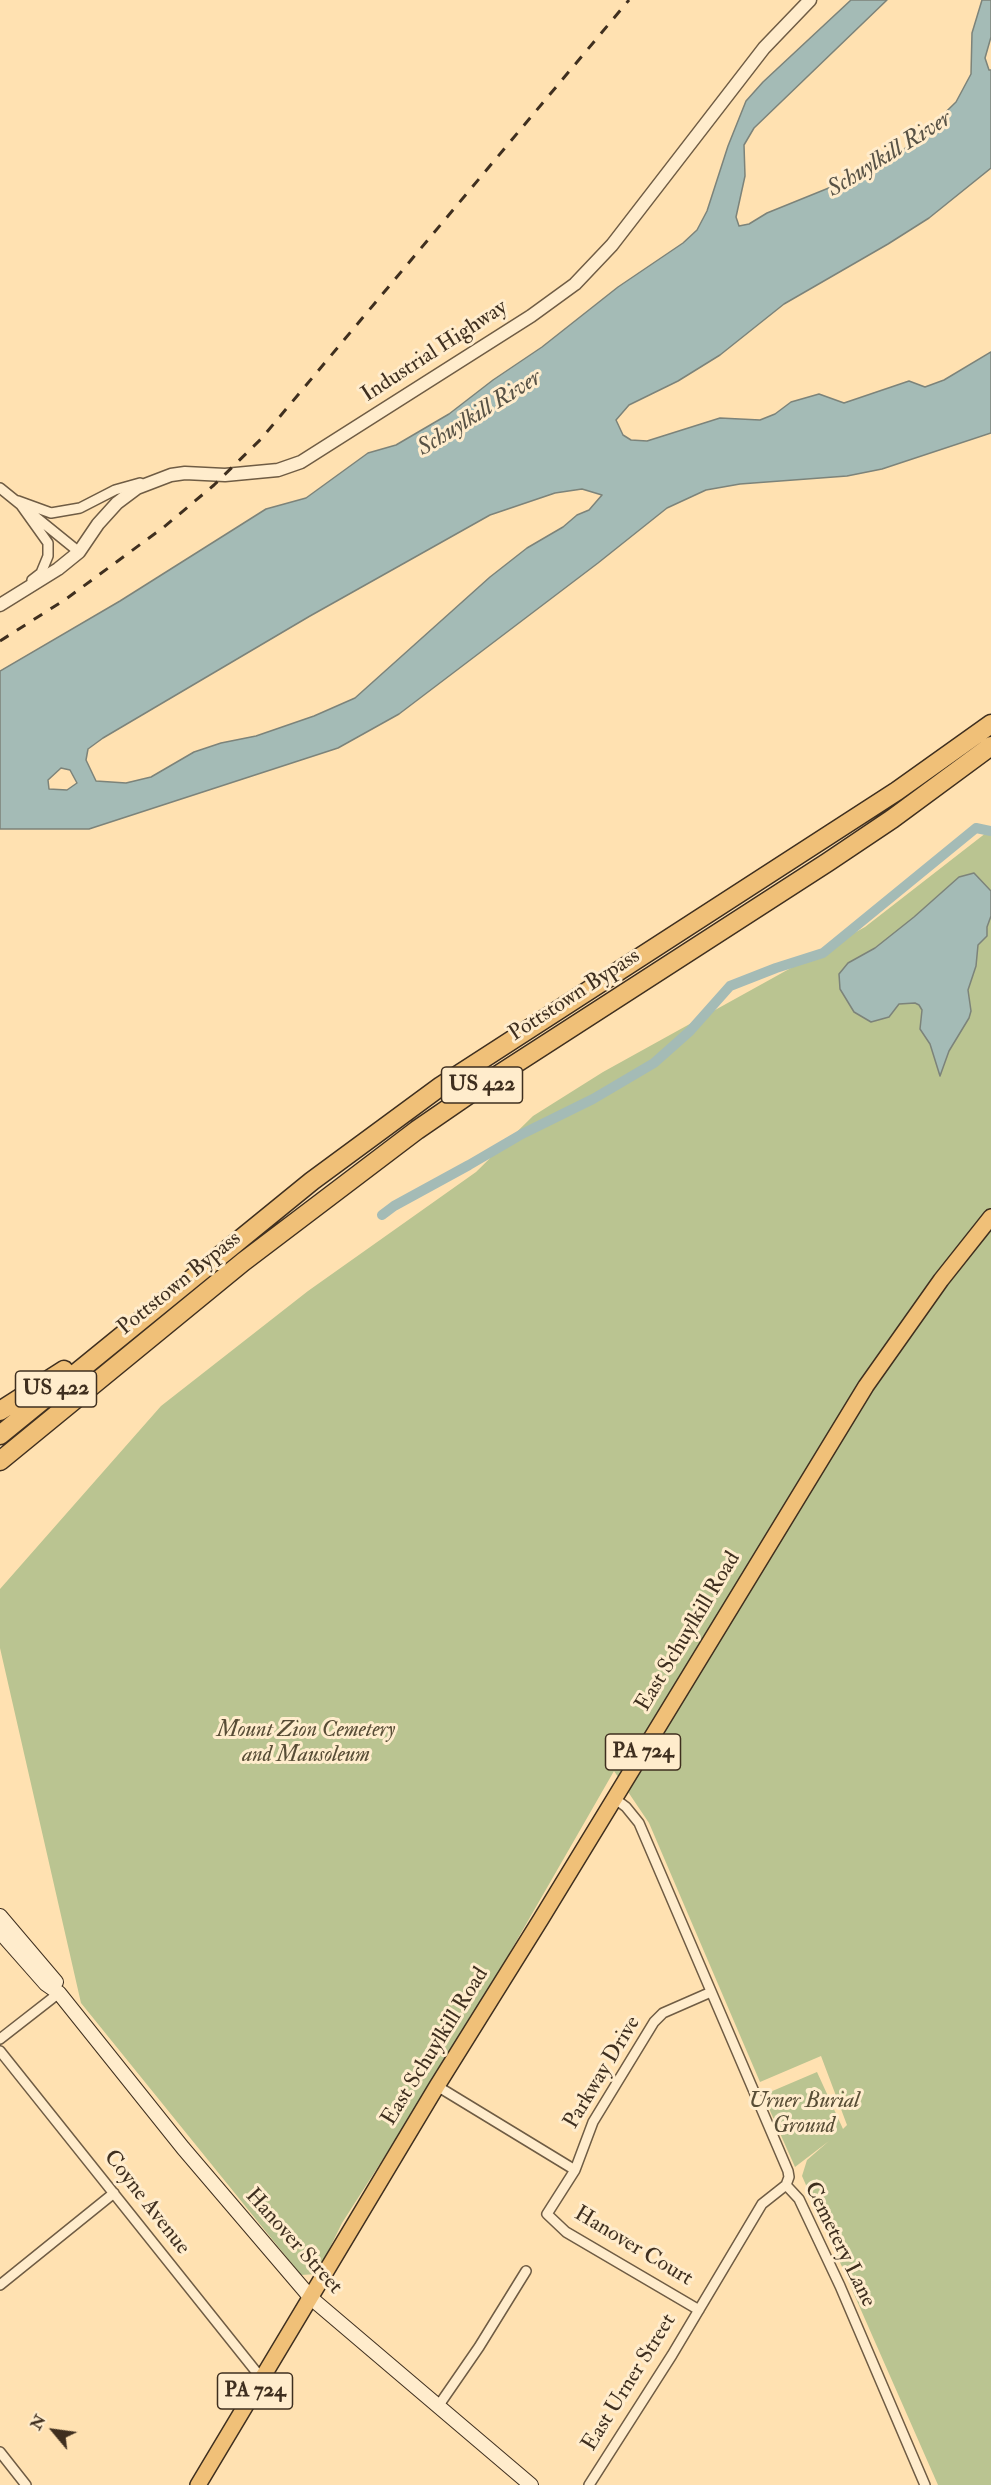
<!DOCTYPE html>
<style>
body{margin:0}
#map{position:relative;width:991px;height:2485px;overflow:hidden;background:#ffe1b1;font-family:"IM FELL Double Pica",serif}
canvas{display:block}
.north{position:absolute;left:24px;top:2401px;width:60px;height:60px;-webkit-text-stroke:4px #ffeccc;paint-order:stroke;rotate:299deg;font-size:16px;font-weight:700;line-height:24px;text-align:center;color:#3f2f1f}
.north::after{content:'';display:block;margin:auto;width:21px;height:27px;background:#3f2f1f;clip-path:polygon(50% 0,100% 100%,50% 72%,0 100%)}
</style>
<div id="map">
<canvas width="991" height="2485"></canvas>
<div class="north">N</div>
</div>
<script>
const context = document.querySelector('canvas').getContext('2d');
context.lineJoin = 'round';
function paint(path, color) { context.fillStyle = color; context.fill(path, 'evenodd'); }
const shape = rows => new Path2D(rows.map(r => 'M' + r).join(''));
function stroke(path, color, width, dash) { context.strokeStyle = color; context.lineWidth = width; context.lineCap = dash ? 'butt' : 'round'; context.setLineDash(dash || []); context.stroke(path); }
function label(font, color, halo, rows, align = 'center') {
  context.font = font + ' "IM FELL Double Pica",serif'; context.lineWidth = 6; context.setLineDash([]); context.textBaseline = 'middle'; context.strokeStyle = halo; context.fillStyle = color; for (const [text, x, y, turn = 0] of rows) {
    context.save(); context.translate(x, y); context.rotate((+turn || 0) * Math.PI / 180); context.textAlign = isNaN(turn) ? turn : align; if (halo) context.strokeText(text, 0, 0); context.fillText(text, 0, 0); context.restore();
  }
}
const green = shape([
 [991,829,991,2485,938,2485,802,2176,807,2160,829,2141,795,2167,763,2095,817,2072,843,2129,847,2125,821,2056,760,2082,649,1823,614,1771,463,2034,342,2223,317,2274,301,2275,81,2003,0,1648,0,1589,161,1406,308,1291,476,1172,533,1116,603,1072,865,927]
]);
const water = shape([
 [851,0,887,0,754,128,744,145,745,176,736,217,739,226,749,224,767,213,846,181,913,144,956,102,971,74,972,33,982,0,991,0,991,37,985,58,989,70,991,70,991,168,929,218,888,244,784,304,720,355,678,381,629,405,616,420,623,435,631,440,647,441,720,418,760,420,775,414,791,402,819,394,844,403,909,381,925,387,944,380,991,352,991,433,882,469,847,476,740,484,706,490,667,508,598,563,399,714,338,748,89,829,0,829,0,671,120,601,266,509,306,498,368,453,396,445,449,414,493,380,542,347,618,287,683,243,697,230,707,211,728,146,746,101,763,82,851,0],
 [582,489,602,495,589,510,577,515,563,527,527,548,490,577,355,698,314,716,256,736,221,743,194,752,151,777,126,783,96,781,86,760,88,749,103,738,310,616,490,515,555,493,582,489],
 [61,768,70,770,77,783,67,790,49,789,48,780,61,768],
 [974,873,991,891,991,916,987,927,987,936,978,945,976,966,968,990,971,1011,969,1018,949,1051,940,1076,930,1044,920,1029,922,1010,919,1005,915,1003,899,1004,889,1017,871,1022,854,1012,840,989,839,974,848,963,875,948,914,917,959,877,974,873]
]);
const canal = shape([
 [382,1215,394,1206,469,1165,522,1134,593,1099,654,1063,690,1031,730,986,776,968,823,953,976,828,991,831]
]);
const minor = shape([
 [0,488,79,552],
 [18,501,51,513,80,508,115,490,140,483],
 [18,501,48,543,48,556,41,573,32,580],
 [614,1798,626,1807,639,1823,788,2171,789,2177,786,2185],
 [0,2039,59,1993],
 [0,2051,262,2379],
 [437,2086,575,2170,547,2214,566,2232,699,2310],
 [575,2170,593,2122,654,2022,663,2013,711,1992],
 [786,2185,799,2199,840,2286,925,2485],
 [0,2285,114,2193],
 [439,2405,479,2347,526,2271],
 [0,2452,26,2485],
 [589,2485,672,2355,762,2204,786,2185]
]);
const tertiary = shape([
 [0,605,58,569,79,552,98,524,117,503,137,488,171,475,185,473,225,475,278,470,301,462,531,316,575,284,612,245,764,48,810,0]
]);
const secondary = shape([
 [0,1916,56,1982],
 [0,1932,46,1984,59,1993,183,2148,311,2298,531,2485]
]);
const primary = shape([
 [198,2485,437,2086,541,1919,866,1386,941,1280,991,1217]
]);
const motorway = shape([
 [0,1411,64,1370],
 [0,1435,312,1181,441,1086,897,791,991,724],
 [0,1461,243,1262,417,1130,481,1086,828,862,892,819,991,746]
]);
const rail = shape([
 [0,641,66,599,164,527,214,485,261,439,629,0]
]);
const shields = [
 [482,1085,81],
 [56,1389,81],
 [643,1752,75],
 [255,2391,75]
];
const shieldNames = [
 ["US 422",482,1085],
 ["US 422",56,1389],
 ["PA 724",643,1752],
 ["PA 724",255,2391]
];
const streetNames = [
 ["Industrial Highway",435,352,-33],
 ["Pottstown Bypass",575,996,-33],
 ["Pottstown Bypass",180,1284,-39],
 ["East Schuylkill Road",689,1632,-59],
 ["East Schuylkill Road",436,2047,-58],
 ["Parkway Drive",603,2073,-59],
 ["Coyne Avenue",146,2203,52],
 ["Hanover Street",293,2242,48],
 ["Cemetery Lane",839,2245,64],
 ["Hanover Court",633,2247,31],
 ["East Urner Street",630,2383,-58]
];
const parkNames = [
 ["Mount Zion Cemetery",306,1731],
 ["and Mausoleum",306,1756],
 ["Urner Burial",804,2102],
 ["Ground",804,2127]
];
const waterNames = [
 ["Schuylkill River",890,155,-32],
 ["Schuylkill River",480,414,-32]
];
paint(green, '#bac491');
paint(water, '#a4bbb6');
stroke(water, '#7c837a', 1.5);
stroke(canal, '#a4bbb6', 10);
stroke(minor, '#6f5c44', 12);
stroke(tertiary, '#6f5c44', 15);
stroke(secondary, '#3f2f1f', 16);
stroke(primary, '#3f2f1f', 18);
stroke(motorway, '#3f2f1f', 21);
stroke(minor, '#ffeccc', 9);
stroke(tertiary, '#ffeccc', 12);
stroke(secondary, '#ffeccc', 14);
stroke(primary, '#f0c078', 15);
stroke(motorway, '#f0c078', 18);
stroke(rail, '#3f2f1f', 3, [10, 10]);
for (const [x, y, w] of shields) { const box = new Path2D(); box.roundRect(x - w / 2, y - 18, w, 36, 4.5); context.fillStyle = '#ffeccc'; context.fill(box); stroke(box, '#3f2f1f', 1.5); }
label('bold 21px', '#3f2f1f', null, shieldNames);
label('22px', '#3f2f1f', '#ffeccc', streetNames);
label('italic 22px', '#584d36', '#ffeccc', parkNames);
label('italic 24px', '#585245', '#ffeccc', waterNames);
</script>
